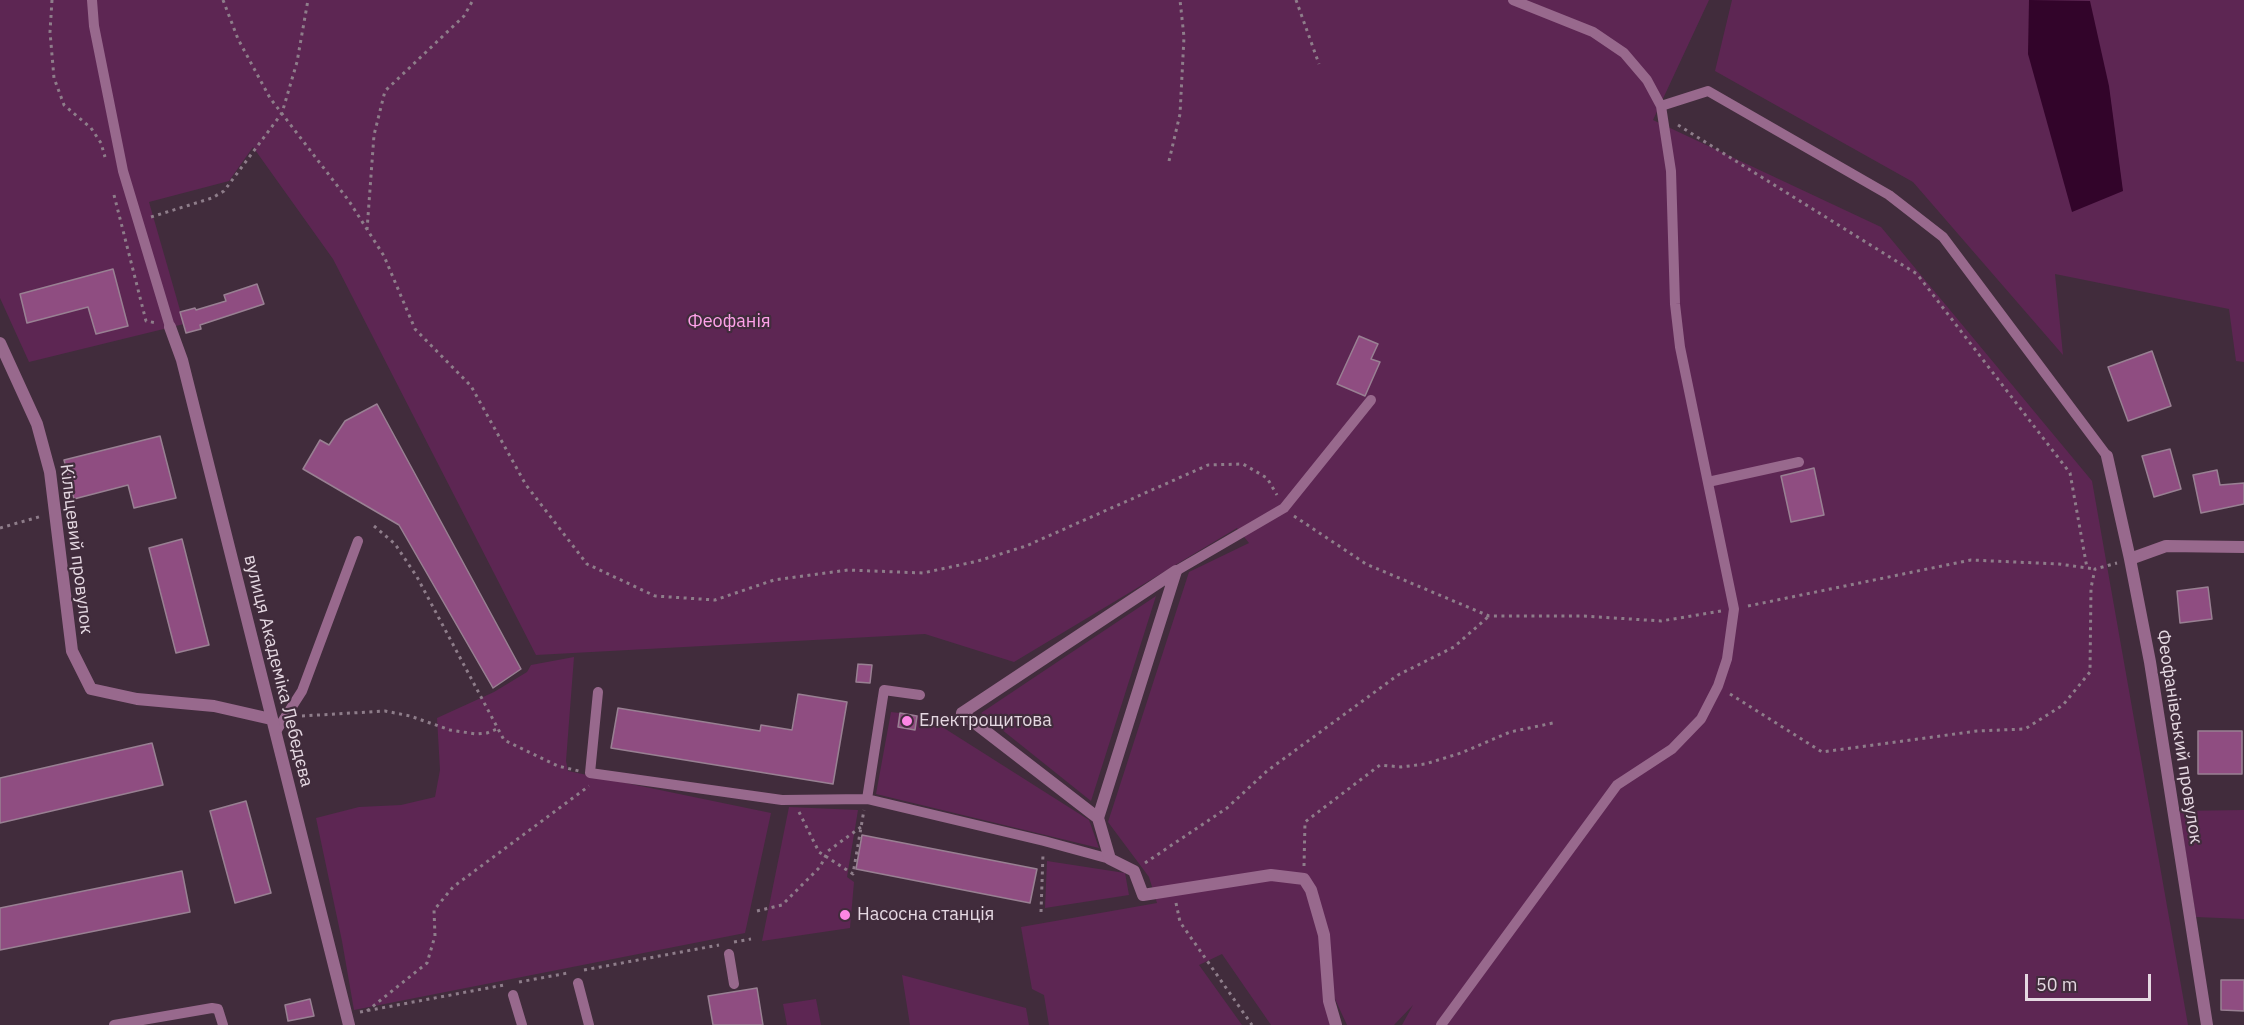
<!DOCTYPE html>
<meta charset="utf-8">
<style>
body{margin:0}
#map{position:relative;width:2244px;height:1025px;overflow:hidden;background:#412c3c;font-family:"IBM Plex Sans",sans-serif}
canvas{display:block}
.scale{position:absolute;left:2025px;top:974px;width:126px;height:27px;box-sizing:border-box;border:3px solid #e5d8e2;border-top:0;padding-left:8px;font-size:18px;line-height:21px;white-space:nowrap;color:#e5d8e2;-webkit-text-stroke:4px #412c3c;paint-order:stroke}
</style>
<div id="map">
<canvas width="2244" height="1025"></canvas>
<div class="scale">50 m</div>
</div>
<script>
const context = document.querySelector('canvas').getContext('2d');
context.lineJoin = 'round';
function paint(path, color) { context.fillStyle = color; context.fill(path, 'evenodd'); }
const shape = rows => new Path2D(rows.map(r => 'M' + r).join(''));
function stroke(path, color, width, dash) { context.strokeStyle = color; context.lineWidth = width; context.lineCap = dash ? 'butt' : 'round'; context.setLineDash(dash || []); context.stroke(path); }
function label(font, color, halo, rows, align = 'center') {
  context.font = font + ' "IBM Plex Sans",sans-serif'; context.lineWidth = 4.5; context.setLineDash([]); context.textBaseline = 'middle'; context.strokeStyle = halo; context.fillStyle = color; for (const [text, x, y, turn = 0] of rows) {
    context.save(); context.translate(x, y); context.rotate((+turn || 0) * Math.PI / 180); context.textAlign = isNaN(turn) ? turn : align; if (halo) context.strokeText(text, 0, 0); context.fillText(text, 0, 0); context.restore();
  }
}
const green = shape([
 [0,0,1709,0,1653,120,1881,227,2092,481,2188,1025,1402,1025,1413,1005,1394,1025,1347,1025,1328,984,1334,1025,1271,1025,1222,954,1199,965,1242,1025,1049,1025,1044,995,1032,989,1021,927,1157,903,1149,877,1108,822,1189,572,1249,543,1237,528,1014,662,925,634,536,655,333,259,253,147,229,181,149,202,184,324,29,362,0,298],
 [1732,0,2244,0,2244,362,2236,361,2229,309,2055,274,2063,355,1913,182,1715,71],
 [1156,596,1091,801,981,713],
 [574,657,566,761,568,771,771,813,745,933,354,1010,342,941,316,818,359,807,401,805,435,797,440,770,437,718,494,692,527,672,531,665],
 [891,712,925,716,1089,820,1099,848,876,794],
 [789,807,858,810,847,877,854,882,850,928,762,941],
 [2244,810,2244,919,2196,917,2179,811],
 [1047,861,1125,873,1129,895,1045,908],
 [902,975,1026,1008,1029,1025,910,1025],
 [816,999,821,1025,787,1025,783,1004]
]);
const water = shape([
 [2029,0,2090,1,2109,86,2123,191,2072,212,2028,54]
]);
const building = shape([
 [113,269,128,326,96,334,88,307,27,323,20,294,113,269],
 [257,284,264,304,200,325,201,329,186,333,180,312,195,308,196,310,226,301,224,295,257,284],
 [1359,336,1378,344,1371,359,1380,362,1365,396,1337,384,1359,336],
 [2152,351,2171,406,2128,421,2108,367,2152,351],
 [377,404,521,669,493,688,399,525,303,469,320,440,329,445,345,421,377,404],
 [160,436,176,498,134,508,128,485,74,499,64,460,160,436],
 [2170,449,2181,489,2154,497,2142,456,2170,449],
 [1814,468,1824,515,1791,522,1781,476,1814,468],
 [2217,470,2220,485,2244,483,2244,504,2201,513,2193,475,2217,470],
 [182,539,209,645,176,653,149,548,182,539],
 [2208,587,2212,619,2180,623,2177,591,2208,587],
 [858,664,872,665,870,683,856,682,858,664],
 [798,694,847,702,833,784,611,748,618,708,760,731,761,725,792,730,798,694],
 [900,713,917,716,915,730,898,727,900,713],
 [2198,731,2242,731,2242,774,2198,774,2198,731],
 [152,743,163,785,0,823,0,778,152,743],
 [246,801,271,893,235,903,210,811,246,801],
 [862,835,1037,869,1030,903,856,869,862,835],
 [182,871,190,912,0,950,0,908,182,871],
 [2221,980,2244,980,2244,1011,2221,1010,2221,980],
 [757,988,763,1025,713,1025,708,996,757,988],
 [310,999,314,1016,288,1021,285,1005,310,999]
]);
const path = shape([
 [52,0,50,32,54,78,64,105,91,128,101,143,105,157],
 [223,0,238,39,270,98,349,201,384,256,415,329,471,386,526,485,587,564,655,596,715,600,774,580,848,570,923,573,978,561,1026,546,1208,465,1243,464,1267,478,1277,495],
 [1296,0,1319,64],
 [1678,125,1917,274,2070,473,2087,568],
 [1169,161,1180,114,1184,37,1180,0],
 [114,195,146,321,157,323],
 [151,217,212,198,224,191,282,113,297,62,308,0],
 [367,230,374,135,385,91,464,16,473,0],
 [1294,516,1366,564,1489,616,1584,616,1661,621,1721,611],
 [374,526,395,544,417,577,504,740,558,766,579,771],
 [0,528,42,516],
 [1748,606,1971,560,2059,564,2095,569],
 [1730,694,1822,752,1977,731,2025,729,2063,705,2090,672,2091,588,2095,569,2117,563],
 [302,716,385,711,410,716,450,730,476,734,487,733,497,729],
 [799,812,819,852,853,874,864,810],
 [1145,863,1227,808,1267,771,1398,675,1454,647,1489,616],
 [1304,866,1305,822,1380,765,1401,767,1425,764,1461,753,1510,732,1553,723],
 [1176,903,1180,922,1252,1025],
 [757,911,782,905,820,867,828,851,861,827],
 [1041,912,1043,854],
 [734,942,751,939],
 [584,970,719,945],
 [519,982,568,973],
 [367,1011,427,963,435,936,434,910,453,887,589,786],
 [360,1012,504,985]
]);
const lane = shape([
 [92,0,94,26,123,171,170,327],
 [1661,106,1708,91,1889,195,1943,237,2107,456],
 [1708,482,1799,462],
 [1176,571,1284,508,1371,400],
 [598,692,590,773,782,800,867,799,884,690,920,695],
 [275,733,302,691,358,541],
 [867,799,1044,841,1110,859],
 [729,954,734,984],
 [578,983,589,1025],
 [513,995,522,1025],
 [114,1025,212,1008,218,1009,223,1025],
 [1441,1025,1617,785,1672,749,1701,719,1718,686,1727,659,1734,609,1680,347,1675,304,1671,171,1661,106,1647,80,1624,53,1593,32,1513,0]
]);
const street = shape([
 [170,327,182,360,349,1025],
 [0,343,37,424,50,472,72,651,91,689,137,699,214,706,271,719],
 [2107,456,2130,559,2150,662,2207,1025],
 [2130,559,2166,546,2244,547],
 [1098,818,962,713,1176,571,1098,818,1110,859,1134,871,1143,895,1271,875,1304,879,1311,890,1324,935,1329,1001,1336,1025]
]);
const markers = [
 [907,721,6,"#fc86e4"],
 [845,915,6,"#fc86e4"]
];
const parkNames = [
 ["Феофанія",729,322]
];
const streetNames = [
 ["Кільцевий провулок",76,549,83],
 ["вулиця Академіка Лебедєва",278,671,76],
 ["Феофанівський провулок",2179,737,81]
];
const poiNames = [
 ["Електрощитова",919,721],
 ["Насосна станція",857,915]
];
paint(green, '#5d2653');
paint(water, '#32042a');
paint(building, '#8f4d81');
stroke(building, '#998093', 1.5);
stroke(path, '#8e7d8a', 3, [3, 4.5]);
stroke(lane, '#98698d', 10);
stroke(street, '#98698d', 12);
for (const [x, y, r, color] of markers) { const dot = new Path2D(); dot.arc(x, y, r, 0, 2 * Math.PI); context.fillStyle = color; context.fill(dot); stroke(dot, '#412c3c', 2); }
label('18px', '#ffa2ea', '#412c3c', parkNames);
label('18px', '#e5d8e2', '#412c3c', streetNames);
label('18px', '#e5d8e2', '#412c3c', poiNames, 'left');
</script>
